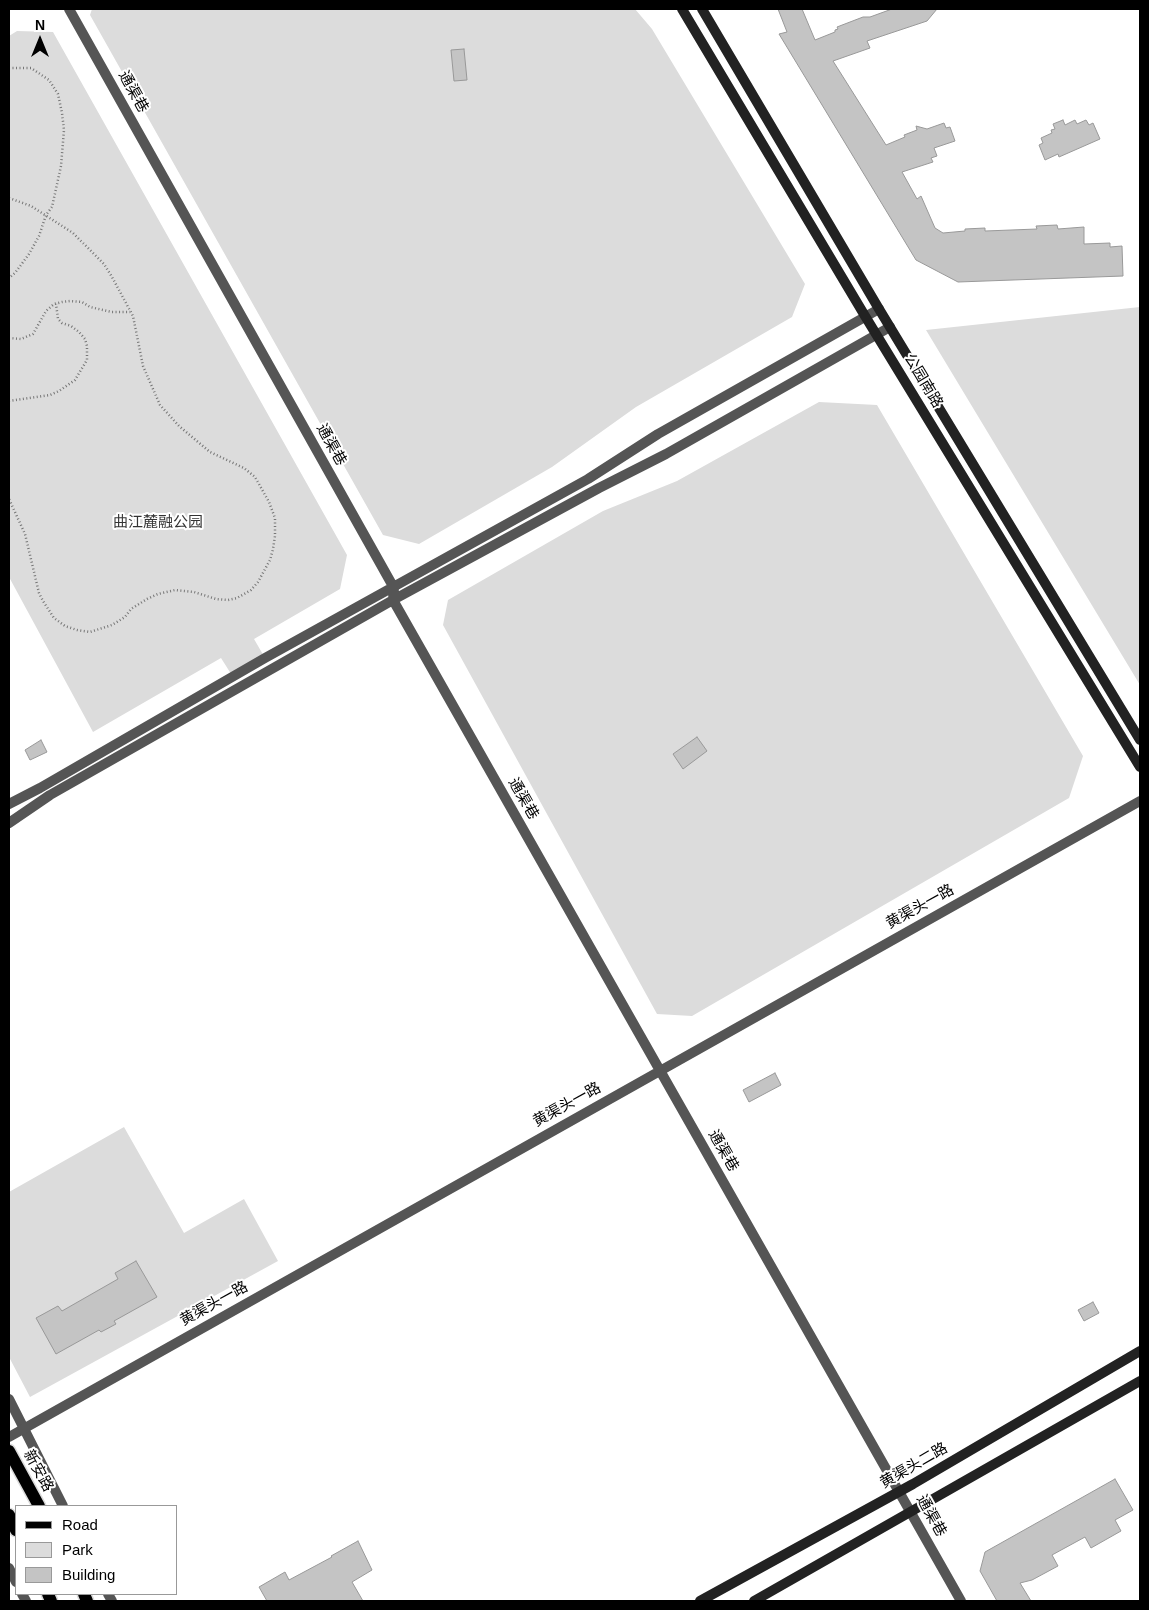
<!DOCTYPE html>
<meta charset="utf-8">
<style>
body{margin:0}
#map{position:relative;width:1149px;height:1610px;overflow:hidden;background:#fff;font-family:Helvetica,sans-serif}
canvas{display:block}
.frame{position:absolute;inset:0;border:10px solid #000;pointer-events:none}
.legend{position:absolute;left:15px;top:1505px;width:162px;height:90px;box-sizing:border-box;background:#fff;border:1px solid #999;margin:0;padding:6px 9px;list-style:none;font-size:15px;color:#000}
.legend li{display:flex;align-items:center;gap:10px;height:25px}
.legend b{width:25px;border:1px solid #999}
.north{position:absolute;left:15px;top:15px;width:50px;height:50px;-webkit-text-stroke:4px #fff;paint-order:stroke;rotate:0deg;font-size:14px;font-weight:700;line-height:20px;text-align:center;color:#000}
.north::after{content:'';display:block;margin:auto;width:18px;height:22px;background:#000;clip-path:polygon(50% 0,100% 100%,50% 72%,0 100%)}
</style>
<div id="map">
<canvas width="1149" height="1610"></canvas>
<div class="frame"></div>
<ul class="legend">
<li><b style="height:6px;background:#000"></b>Road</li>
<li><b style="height:14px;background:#dcdcdc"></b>Park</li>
<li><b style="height:14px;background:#c4c4c4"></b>Building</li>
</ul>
<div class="north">N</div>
</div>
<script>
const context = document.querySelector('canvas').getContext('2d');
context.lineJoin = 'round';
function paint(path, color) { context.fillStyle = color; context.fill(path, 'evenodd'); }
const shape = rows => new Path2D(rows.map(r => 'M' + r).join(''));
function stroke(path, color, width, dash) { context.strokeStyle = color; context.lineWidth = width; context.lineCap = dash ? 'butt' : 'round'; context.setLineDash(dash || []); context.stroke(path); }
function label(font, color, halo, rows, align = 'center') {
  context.font = font + ' Helvetica,"Noto Sans SC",sans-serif'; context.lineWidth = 4; context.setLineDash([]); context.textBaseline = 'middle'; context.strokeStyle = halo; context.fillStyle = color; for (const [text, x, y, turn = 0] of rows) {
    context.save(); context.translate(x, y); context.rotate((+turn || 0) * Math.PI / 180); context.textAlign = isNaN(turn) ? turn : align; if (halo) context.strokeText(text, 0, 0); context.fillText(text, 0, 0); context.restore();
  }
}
const green = shape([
 [92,9,635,9,652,29,805,284,792,317,636,407,552,467,419,544,383,535,90,15],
 [17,31,53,32,347,555,340,589,254,639,265,658,233,677,221,658,93,732,9,577,9,36],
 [1140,307,1140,685,926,330],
 [819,402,877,405,1083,756,1069,798,692,1016,657,1014,443,625,448,600,603,511,677,481],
 [124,1127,184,1233,244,1199,278,1261,30,1397,9,1357,9,1192]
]);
const building = shape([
 [778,9,802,9,815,40,835,32,835,30,838,29,837,27,863,17,870,17,892,9,937,9,927,21,867,41,870,48,833,61,886,145,905,137,904,135,917,130,916,126,927,129,944,123,946,128,950,127,955,141,934,148,937,156,931,158,933,162,902,172,917,199,921,196,935,228,943,233,965,231,965,229,985,228,985,231,1037,229,1036,226,1057,225,1058,229,1084,227,1084,244,1110,243,1110,247,1122,246,1123,276,958,282,916,260,779,34,787,32,778,9],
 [464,49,467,80,454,81,451,50,464,49],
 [1063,120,1065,125,1075,120,1077,124,1086,120,1089,125,1093,123,1100,139,1059,157,1058,154,1045,160,1039,145,1043,143,1041,138,1052,133,1051,130,1055,129,1053,124,1063,120],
 [697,737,707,751,683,769,673,754,697,737],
 [41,740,47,752,30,760,25,750,41,740],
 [775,1073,781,1085,749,1102,743,1090,775,1073],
 [136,1261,157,1297,114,1321,116,1324,101,1332,99,1330,56,1354,36,1318,58,1306,62,1311,118,1279,115,1273,136,1261],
 [1093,1302,1099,1313,1084,1321,1078,1310,1093,1302],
 [1115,1479,1133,1510,1115,1520,1121,1531,1091,1548,1085,1537,1052,1555,1058,1566,1032,1580,1020,1583,1031,1601,997,1601,980,1571,985,1552,1115,1479],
 [358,1541,372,1570,352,1582,363,1601,267,1601,259,1587,285,1572,289,1580,332,1557,331,1556,358,1541]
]);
const path = shape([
 [9,68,31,68,49,80,58,94,62,113,64,130,61,166,52,207,46,215,39,236,29,254,15,273,9,278],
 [9,198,31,206,73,233,104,264,112,277,133,316,143,366,160,405,179,426,210,452,244,468,255,477,269,502,275,518,275,536,273,549,270,560,258,582,251,590,237,598,228,600,216,599,194,592,175,590,158,594,147,599,131,609,125,617,112,625,90,632,77,630,65,626,54,618,43,601,39,593,25,534,9,499],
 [9,338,21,339,33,334,46,311,54,304,62,302,70,301,82,302,90,307,112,312,130,312],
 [9,401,50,395,59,391,75,380,87,360,87,346,85,339,79,332,71,326,62,323,58,319,56,304]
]);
const minor = shape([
 [9,1399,63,1506],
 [9,1568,16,1582],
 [22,1594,26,1601],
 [108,1594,112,1601]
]);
const tertiary = shape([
 [69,9,394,588,393,600,961,1601],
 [9,804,40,788,265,658,588,479,658,434,879,309],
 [9,823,50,795,393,600,599,488,666,454,890,327],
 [9,1437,1140,801]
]);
const secondary = shape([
 [682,9,865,316,1140,767],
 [702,9,879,309,1140,740],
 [700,1601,913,1484,1140,1351],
 [754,1601,1140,1381]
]);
const primary = shape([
 [9,1451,39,1506],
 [9,1515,16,1530],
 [48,1594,51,1601],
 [84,1594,87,1601]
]);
const streetNames = [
 ["通渠巷",133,92,61],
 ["公园南路",923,381,59],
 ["通渠巷",331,445,61],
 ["通渠巷",523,799,60],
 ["黄渠头一路",920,907,-29],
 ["黄渠头一路",567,1105,-29],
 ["通渠巷",723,1151,60],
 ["黄渠头一路",214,1304,-29],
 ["黄渠头二路",914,1466,-30],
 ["新安路",38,1471,61],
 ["通渠巷",931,1516,61]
];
const parkNames = [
 ["曲江麓融公园",158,523]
];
paint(green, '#dcdcdc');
paint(building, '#c4c4c4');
stroke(building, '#999', 1);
stroke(primary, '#dbdbdb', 15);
stroke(path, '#777', 2.5, [1, 2.5]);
stroke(minor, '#555', 10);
stroke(tertiary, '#555', 10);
stroke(secondary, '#222', 10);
stroke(primary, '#000', 12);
label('15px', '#000', '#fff', streetNames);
label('15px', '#333', '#fff', parkNames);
</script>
